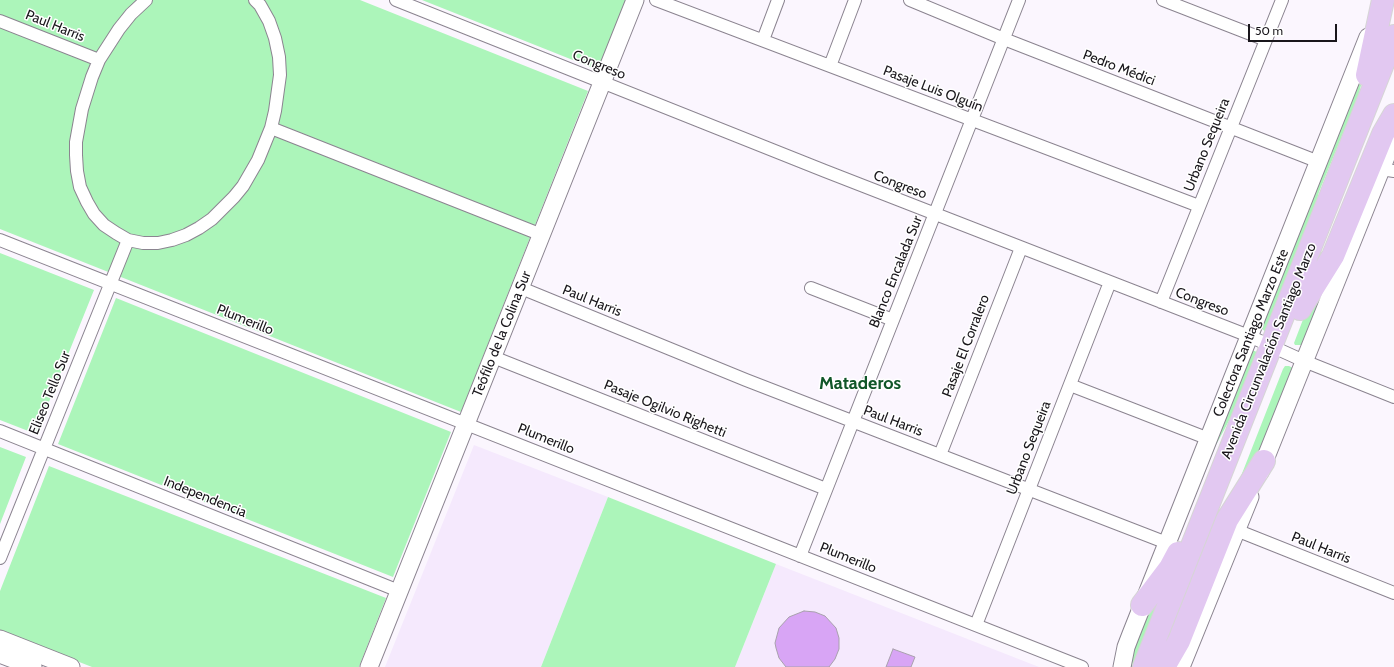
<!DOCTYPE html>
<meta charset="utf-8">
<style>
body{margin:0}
#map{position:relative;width:1394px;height:667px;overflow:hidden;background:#fbf6fe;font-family:Cabin,sans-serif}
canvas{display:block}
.scale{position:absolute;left:1248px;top:24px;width:89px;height:18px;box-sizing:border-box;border:2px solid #19161b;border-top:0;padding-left:5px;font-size:12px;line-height:14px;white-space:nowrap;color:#19161b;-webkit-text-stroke:3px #fff;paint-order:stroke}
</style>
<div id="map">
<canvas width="1394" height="667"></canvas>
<div class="scale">50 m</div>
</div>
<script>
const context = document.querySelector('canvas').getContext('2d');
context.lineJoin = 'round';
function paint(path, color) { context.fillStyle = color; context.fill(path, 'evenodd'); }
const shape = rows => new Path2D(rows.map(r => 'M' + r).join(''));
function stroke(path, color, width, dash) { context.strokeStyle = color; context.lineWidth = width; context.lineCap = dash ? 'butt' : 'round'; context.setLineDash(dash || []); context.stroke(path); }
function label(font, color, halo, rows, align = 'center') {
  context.font = font + ' Cabin,sans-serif'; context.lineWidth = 3; context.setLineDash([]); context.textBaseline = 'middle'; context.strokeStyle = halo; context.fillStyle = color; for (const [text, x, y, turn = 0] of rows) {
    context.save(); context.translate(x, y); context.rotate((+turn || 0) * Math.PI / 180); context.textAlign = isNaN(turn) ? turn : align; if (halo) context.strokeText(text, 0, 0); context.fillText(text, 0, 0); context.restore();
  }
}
const built = shape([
 [474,445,608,497,541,667,385,667],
 [776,564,1039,667,735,667]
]);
const green = shape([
 [0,0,360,0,588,91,461,412,0,229],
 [422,0,626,0,598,70],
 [1362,73,1364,74,1358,97,1319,192,1307,240,1267,333,1261,328],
 [0,253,94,290,36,434,0,420],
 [1335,262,1303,345,1295,345,1294,343,1304,317],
 [116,298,451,432,393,577,58,444],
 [1252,350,1257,352,1245,391,1216,445,1168,564,1249,354],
 [1285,366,1289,366,1293,368,1256,465,1232,499,1283,369],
 [0,447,26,457,0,524],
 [49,466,386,598,359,667,92,667,0,631,0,591],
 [608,497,776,564,735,667,541,667],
 [1171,572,1137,667,1128,667,1143,621]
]);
const building = shape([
 [804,611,815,612,825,616,836,628,839,638,839,649,835,659,829,667,786,667,779,658,776,648,775,643,779,628,789,617,804,611],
 [893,649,915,657,911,667,886,667,893,649]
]);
const street = shape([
 [146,0,131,14,119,29,99,60,92,77,82,109,76,142,76,155,77,171,80,187,87,202,94,214,104,225,116,233,128,240,143,243,158,243,172,240,186,235,199,228,212,219,234,197,243,186,258,160,271,128,275,111,280,75,279,57,275,38,269,21,260,5,255,0],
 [396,0,825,171,1249,336,1304,361,1394,397],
 [656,0,1199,206],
 [910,0,1004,39,1319,162],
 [1163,0,1266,40],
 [0,21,99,60],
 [763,40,778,0],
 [830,66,855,0],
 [271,128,542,235],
 [1381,169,1394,171],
 [0,240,1082,667],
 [521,288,746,380,1167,543],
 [811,288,893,320],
 [1161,302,1282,0],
 [493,357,826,489],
 [1070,385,1209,439],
 [0,431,399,591],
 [940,455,1021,248],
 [1236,530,1394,593],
 [800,556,1019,0],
 [0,558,128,240],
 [976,625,1110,282]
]);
const secondary = shape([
 [1260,472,1394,137],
 [0,639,71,667],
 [0,654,33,667],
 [369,667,635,0],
 [1122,667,1126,647,1131,634,1368,37],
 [1181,667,1250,497]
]);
const highway = shape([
 [1367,75,1383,0],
 [1300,309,1333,256,1383,134,1394,115],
 [1142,605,1170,568,1178,553],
 [1144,667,1394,36],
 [1164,667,1179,641,1227,520,1264,461]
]);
const streetNames = [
 ["Paul Harris",55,26,22],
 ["Congreso",599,65,22],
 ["Pedro Médici",1119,68,21],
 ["Pasaje Luis Olguín",933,89,21],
 ["Urbano Sequeira",1207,145,-68],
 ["Congreso",900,185,21],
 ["Blanco Encalada Sur",896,272,-68],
 ["Paul Harris",592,301,22],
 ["Congreso",1202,302,21],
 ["Plumerillo",245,320,22],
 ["Colectora Santiago Marzo Este",1251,333,-68],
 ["Teófilo de la Colina Sur",502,334,-68],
 ["Pasaje El Corralero",966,346,-69],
 ["Avenida Circunvalación Santiago Marzo",1269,351,-68],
 ["Eliseo Tello Sur",50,393,-68],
 ["Pasaje Ogilvio Righetti",665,409,22],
 ["Paul Harris",893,421,21],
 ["Plumerillo",546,439,22],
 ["Urbano Sequeira",1029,448,-69],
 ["Independencia",205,497,22],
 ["Paul Harris",1321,548,22],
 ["Plumerillo",848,558,22]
];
const districtNames = [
 ["Mataderos",860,384]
];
paint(built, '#f5e9fd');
paint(green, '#acf5ba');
paint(building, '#d8a5f5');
stroke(building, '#a9a1ad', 1);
stroke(street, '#8b8490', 14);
stroke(secondary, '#8b8490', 19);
stroke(highway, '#d6d5d6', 24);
stroke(street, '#fff', 12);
stroke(secondary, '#fff', 17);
stroke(highway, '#e2c8f1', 22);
label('14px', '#19161b', '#fff', streetNames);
label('bold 18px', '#105628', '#fff', districtNames);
</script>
